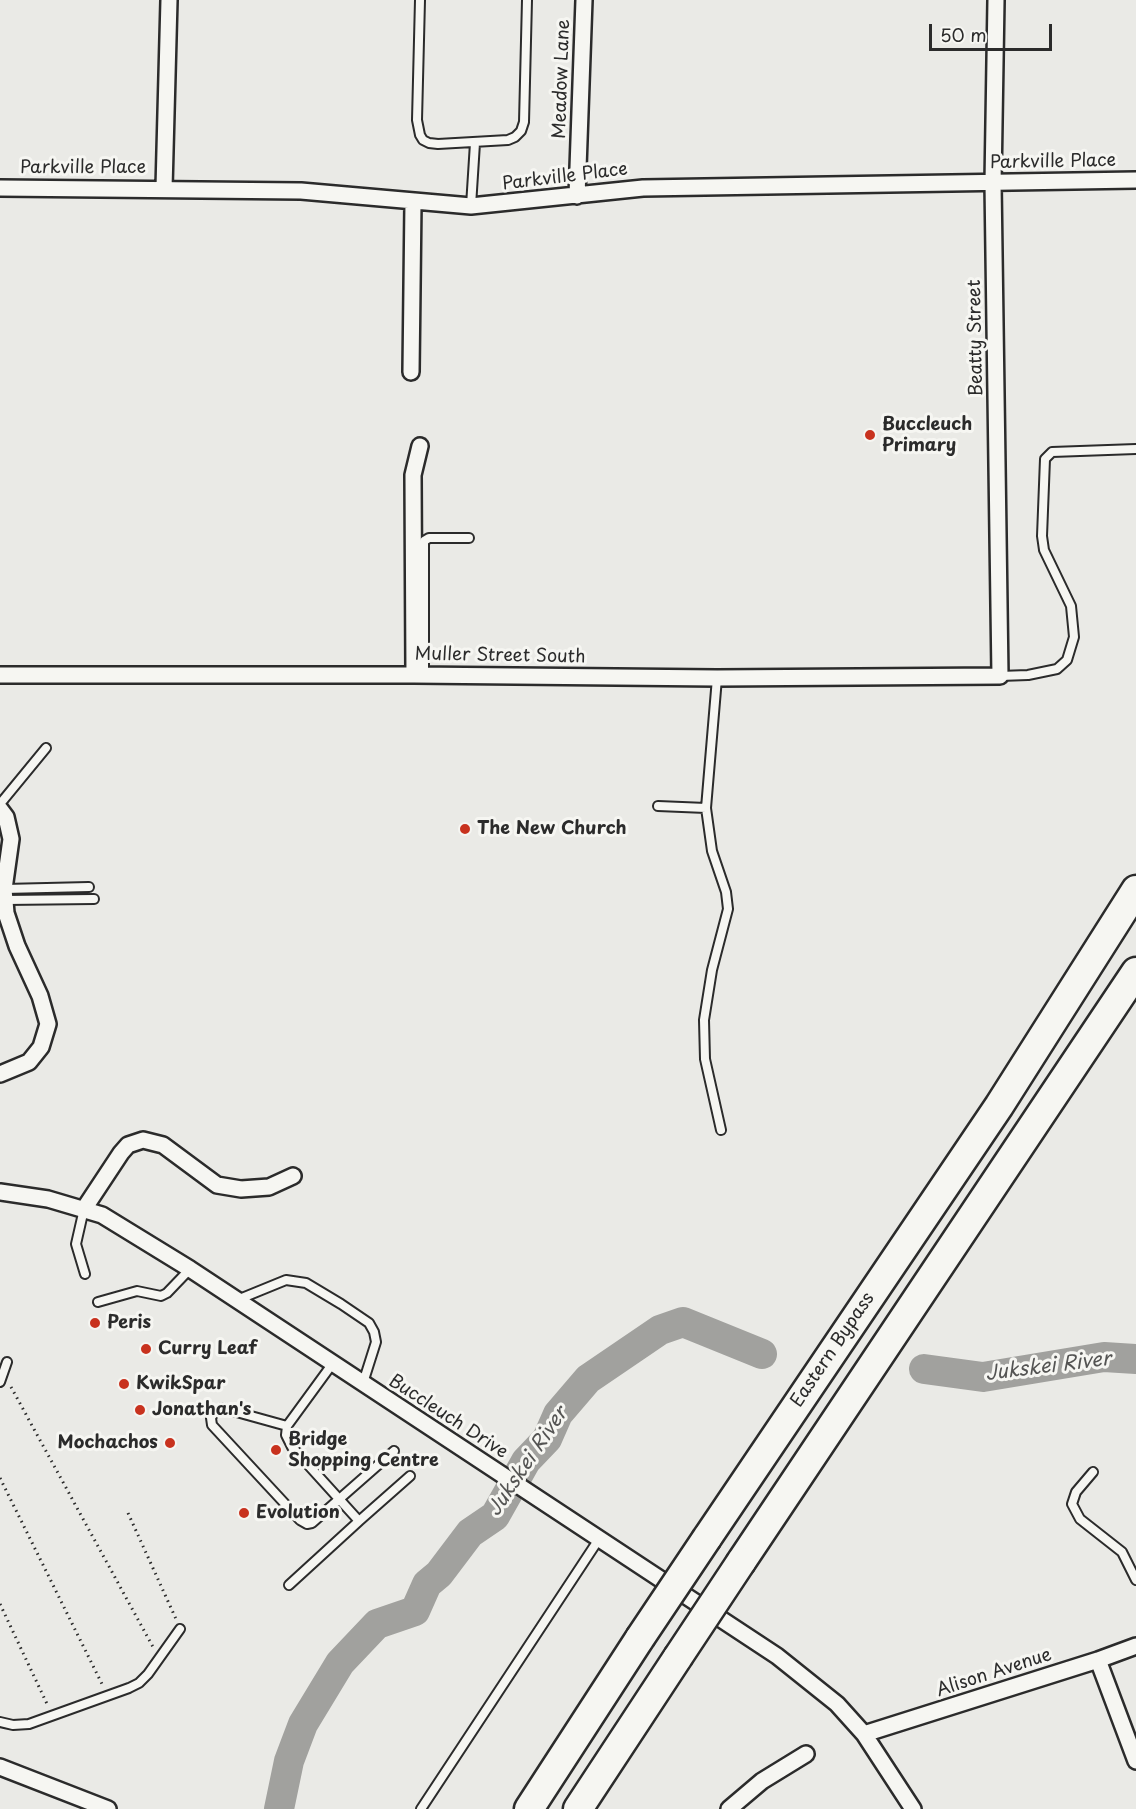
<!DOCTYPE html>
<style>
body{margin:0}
#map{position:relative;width:1136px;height:1809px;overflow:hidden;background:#eaeae6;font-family:"Playpen Sans",sans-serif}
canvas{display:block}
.scale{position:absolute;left:929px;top:24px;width:123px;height:27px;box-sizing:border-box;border:3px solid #2b2b2b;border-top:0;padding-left:8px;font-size:18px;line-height:21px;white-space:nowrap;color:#2b2b2b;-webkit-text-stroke:4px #f6f6f2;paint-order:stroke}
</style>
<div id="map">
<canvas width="1136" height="1809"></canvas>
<div class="scale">50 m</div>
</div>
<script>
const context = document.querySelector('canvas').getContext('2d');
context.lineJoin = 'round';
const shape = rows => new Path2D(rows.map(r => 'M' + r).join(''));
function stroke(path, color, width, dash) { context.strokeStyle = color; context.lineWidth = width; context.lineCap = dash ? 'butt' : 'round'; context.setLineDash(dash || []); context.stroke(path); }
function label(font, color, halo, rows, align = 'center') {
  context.font = font + ' "Playpen Sans",sans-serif'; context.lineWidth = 6; context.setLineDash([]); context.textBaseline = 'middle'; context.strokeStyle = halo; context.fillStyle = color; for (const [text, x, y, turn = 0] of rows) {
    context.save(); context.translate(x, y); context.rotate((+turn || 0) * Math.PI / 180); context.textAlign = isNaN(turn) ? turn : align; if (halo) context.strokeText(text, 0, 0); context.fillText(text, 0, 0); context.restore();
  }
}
const river = shape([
 [924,1369,983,1377,1104,1357,1136,1359],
 [279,1809,289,1761,303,1724,340,1663,377,1624,415,1611,427,1584,439,1574,470,1533,495,1516,526,1461,547,1439,558,1414,588,1379,660,1330,683,1322,762,1354]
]);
const path = shape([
 [11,1387,153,1647],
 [0,1478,103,1686],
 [128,1513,176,1619],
 [0,1604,48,1706]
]);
const lane = shape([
 [420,0,417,120,420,135,423,140,429,143,438,144,508,140,515,137,521,131,524,122,527,0],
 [471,206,475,143],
 [424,675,424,541,429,538,469,538],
 [1000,676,1028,675,1057,669,1067,660,1074,637,1071,606,1044,550,1042,536,1045,459,1052,452,1136,449],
 [717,678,706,808,712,851,726,892,728,909,712,970,704,1020,705,1059,721,1130],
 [0,804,46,748],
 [658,806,706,808],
 [4,889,89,887],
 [5,900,94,899],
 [84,1209,76,1244,85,1274],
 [237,1300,286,1280,306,1283,341,1304,369,1323,374,1332,376,1342,363,1383],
 [98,1302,137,1291,161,1296,167,1293,190,1269],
 [333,1363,287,1426,286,1435,292,1447,359,1521,410,1476],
 [0,1382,7,1362],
 [287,1426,222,1408,214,1412,211,1418,212,1425,300,1520,307,1524,312,1523,394,1451],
 [1093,1472,1076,1492,1072,1504,1080,1519,1122,1552,1136,1580],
 [289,1585,359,1521],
 [0,1722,13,1725,29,1724,129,1688,139,1683,148,1674,180,1629],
 [421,1809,599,1539]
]);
const street = shape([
 [0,188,301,191,471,206,643,188,1136,180],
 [164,188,169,0],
 [577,196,584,0],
 [411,372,413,202],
 [0,675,414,675,717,678,1000,676,993,183,996,0],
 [414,675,413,475,420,446],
 [0,809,6,817,11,839,4,889,6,913,17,946,40,996,48,1024,41,1047,29,1062,0,1074],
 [0,1192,48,1199,102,1215,190,1269,777,1656,837,1704,864,1734,913,1809],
 [84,1209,121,1153,128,1145,143,1140,163,1145,217,1185,241,1189,269,1187,293,1176],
 [1098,1660,1136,1761],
 [864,1734,1098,1660,1136,1646],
 [0,1767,108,1809],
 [729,1809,762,1781,806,1754]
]);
const highway = shape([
 [707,1538,999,1106,1136,890],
 [741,1562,1136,972],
 [529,1809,640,1638],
 [578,1809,678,1657]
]);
const highwayBridge = shape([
 [640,1638,707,1538],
 [678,1657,741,1562]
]);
const markers = [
 [870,435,6,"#c8321e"],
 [465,829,6,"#c8321e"],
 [95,1323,6,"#c8321e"],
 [146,1349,6,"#c8321e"],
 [124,1384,6,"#c8321e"],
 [140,1410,6,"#c8321e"],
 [170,1443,6,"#c8321e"],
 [276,1450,6,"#c8321e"],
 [244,1513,6,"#c8321e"]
];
const streetNames = [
 ["Meadow Lane",562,79,-88],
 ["Parkville Place",1053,162,-1],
 ["Parkville Place",83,168],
 ["Parkville Place",565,177,-7],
 ["Beatty Street",976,338,-91],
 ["Muller Street South",500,656,1],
 ["Eastern Bypass",833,1350,-56],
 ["Buccleuch Drive",448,1417,33],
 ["Alison Avenue",994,1673,-18]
];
const poiNames = [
 ["Buccleuch",882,425],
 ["Primary",882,446],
 ["The New Church",477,829],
 ["Peris",107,1323],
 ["Curry Leaf",158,1349],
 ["KwikSpar",136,1384],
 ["Jonathan's",152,1410],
 ["Bridge",288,1440],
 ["Shopping Centre",288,1461],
 ["Mochachos",158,1443,"right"],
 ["Evolution",256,1513]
];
const waterNames = [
 ["Jukskei River",1048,1367,-7],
 ["Jukskei River",528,1462,-56]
];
stroke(river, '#a1a19e', 30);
stroke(lane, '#2b2b2b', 12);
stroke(street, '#2b2b2b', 20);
stroke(highway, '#2b2b2b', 33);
stroke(path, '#2b2b2b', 3, [1.5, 4.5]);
stroke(lane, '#f6f6f2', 8);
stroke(street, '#f6f6f2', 15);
stroke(highway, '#f6f6f2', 28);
stroke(highwayBridge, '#2b2b2b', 33, []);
stroke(highwayBridge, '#f6f6f2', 28);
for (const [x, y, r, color] of markers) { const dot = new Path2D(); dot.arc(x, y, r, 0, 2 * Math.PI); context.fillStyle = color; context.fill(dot); stroke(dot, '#f6f6f2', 2); }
label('18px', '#2b2b2b', '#f6f6f2', streetNames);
label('bold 18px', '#2b2b2b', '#f6f6f2', poiNames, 'left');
label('italic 20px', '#545453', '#f6f6f2', waterNames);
</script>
